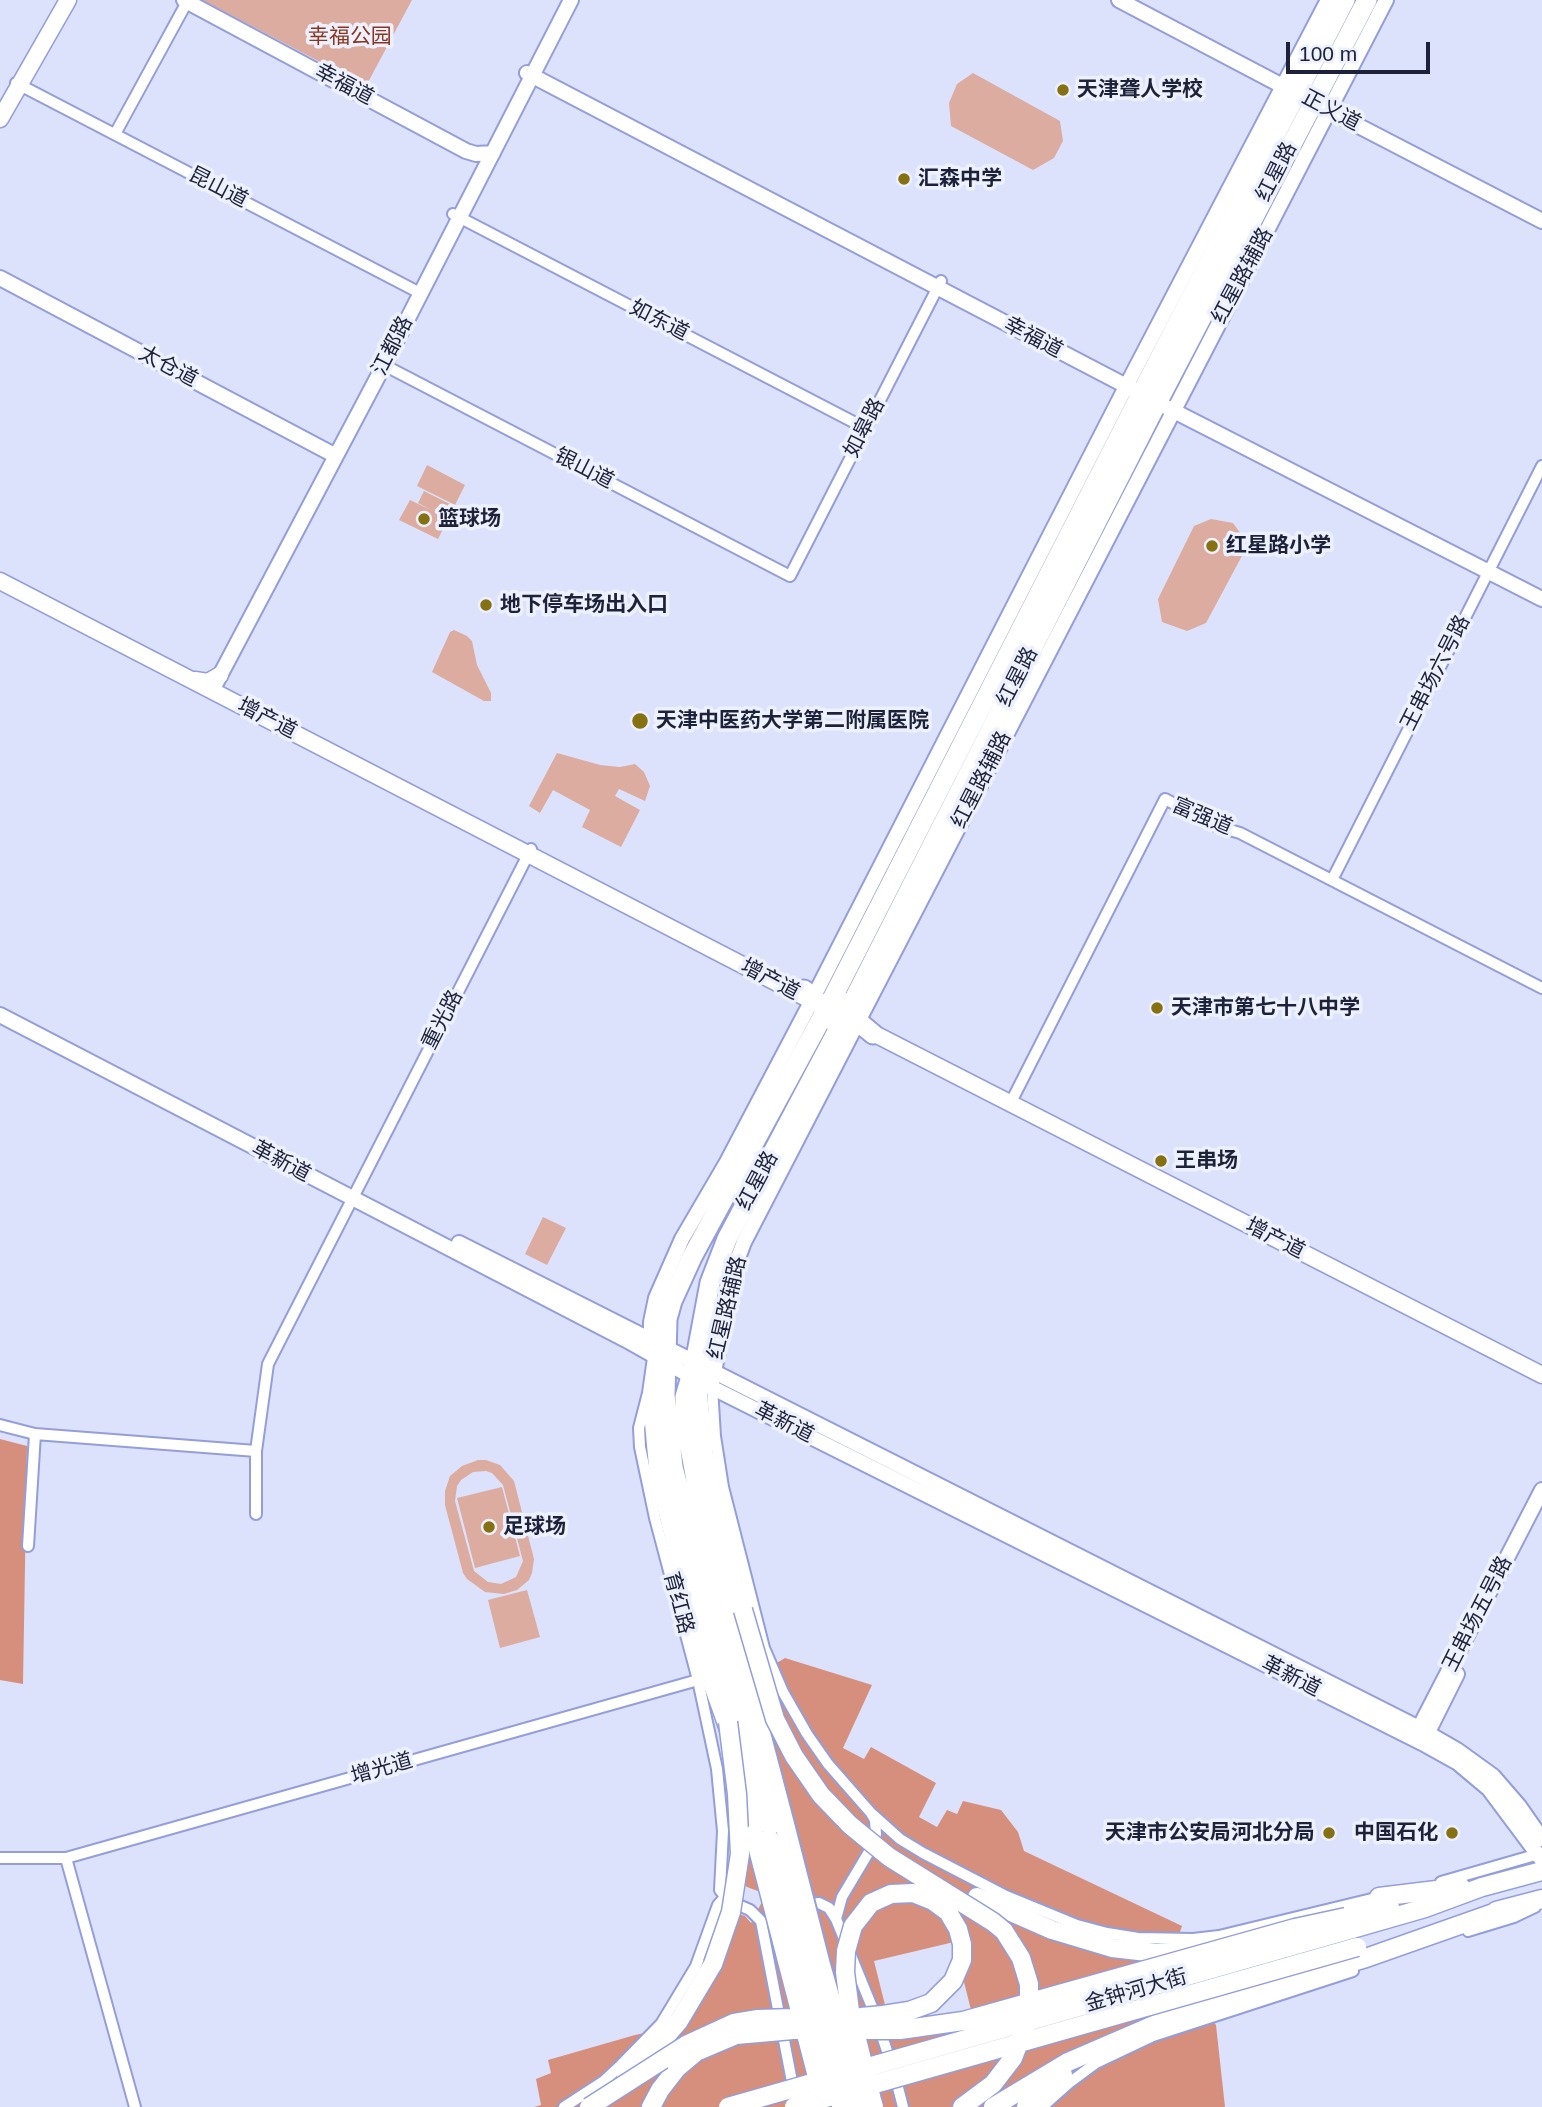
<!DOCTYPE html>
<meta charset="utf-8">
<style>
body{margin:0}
#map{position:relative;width:1542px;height:2107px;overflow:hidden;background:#dde2fc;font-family:Arial,sans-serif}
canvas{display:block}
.scale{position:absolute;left:1286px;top:42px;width:144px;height:32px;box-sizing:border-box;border:4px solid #1d2139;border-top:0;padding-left:9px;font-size:21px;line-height:24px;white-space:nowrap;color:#1d2139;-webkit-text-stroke:5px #edf0fd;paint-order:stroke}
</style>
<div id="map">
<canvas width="1542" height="2107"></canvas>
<div class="scale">100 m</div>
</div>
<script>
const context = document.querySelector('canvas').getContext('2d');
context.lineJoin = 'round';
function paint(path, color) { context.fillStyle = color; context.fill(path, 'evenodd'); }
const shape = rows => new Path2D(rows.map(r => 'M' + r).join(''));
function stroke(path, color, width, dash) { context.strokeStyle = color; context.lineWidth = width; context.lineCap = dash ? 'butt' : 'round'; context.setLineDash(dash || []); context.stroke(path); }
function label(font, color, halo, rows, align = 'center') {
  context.font = font + ' Arial,"Noto Sans SC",sans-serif'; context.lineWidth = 7; context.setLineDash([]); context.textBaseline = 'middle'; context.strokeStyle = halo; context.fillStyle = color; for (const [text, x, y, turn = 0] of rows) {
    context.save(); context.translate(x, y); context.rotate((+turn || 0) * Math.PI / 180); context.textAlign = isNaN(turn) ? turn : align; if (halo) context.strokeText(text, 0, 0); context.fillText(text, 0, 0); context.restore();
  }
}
const green = shape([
 [202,0,412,0,366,86],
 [973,73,1060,121,1063,141,1054,158,1033,170,951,126,949,103,957,84],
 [427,465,465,485,455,505,417,486],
 [424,491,450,504,443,516,448,519,438,539,399,520,410,500,433,511,418,503],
 [1211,519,1233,523,1244,538,1243,554,1206,623,1187,631,1162,622,1158,599,1194,526],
 [454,630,467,636,472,641,477,665,491,693,491,701,484,701,432,672,450,632],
 [557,753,600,765,620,767,635,764,644,772,650,786,645,801,619,789,615,796,640,810,621,847,582,827,590,810,553,790,540,813,529,806],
 [543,1217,566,1228,547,1265,525,1254],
 [478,1460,486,1460,500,1465,514,1481,534,1559,532,1573,529,1580,517,1590,504,1594,485,1592,467,1579,463,1573,445,1505,445,1491,450,1476,462,1466],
 [486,1471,492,1473,503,1485,523,1561,516,1577,501,1584,488,1582,474,1571,455,1501,457,1486,461,1480,473,1472],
 [502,1487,520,1556,475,1568,457,1498],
 [527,1590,540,1637,500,1648,488,1600]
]);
const forest = shape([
 [0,1439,27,1446,23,1684,0,1680],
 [785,1658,872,1685,843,1748,864,1759,871,1747,936,1783,919,1817,937,1827,947,1810,957,1814,963,1801,1001,1810,1018,1832,1024,1851,1182,1926,1171,1957,1216,2025,1225,2107,534,2107,541,2105,536,2079,551,2073,548,2060,635,2035,664,2029,735,1913,745,1916,751,1923,766,1894,747,1887,735,1876,735,1807,715,1700],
 [954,1942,971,2010,891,2029,874,1961]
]);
const minor = shape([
 [16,83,420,293],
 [115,134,187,2],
 [453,214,865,428],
 [378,362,790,576,941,281],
 [1332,880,1542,466],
 [1010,1104,1165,799,1216,826,1240,833,1542,988],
 [704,1343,712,1387,715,1436,723,1487,764,1648,783,1692,807,1734,828,1764,871,1813,875,1820,876,1834,873,1845,842,1897,836,1919],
 [654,1351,648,1393,639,1428,640,1447,655,1518,698,1680,717,1769,723,1831,720,1890,729,1901,750,1910,761,1921,794,2092],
 [0,1425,35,1434,256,1451,268,1364,531,849],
 [256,1514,256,1451],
 [28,1546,35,1434],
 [871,1813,900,1839,923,1853,1004,1895,1077,1925,1107,1933,1138,1938,1193,1939,1219,1936,1384,1896],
 [0,1858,66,1858,698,1680],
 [66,1858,135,2107],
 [1441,1882,1542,1853],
 [801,1906,819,1903,829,1908,836,1919,874,2012,894,2072,903,2107],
 [1468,1931,1514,1917,1535,1907],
 [564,2107,604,2081,619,2067,661,2024,696,1966,718,1905,725,1897,729,1896],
 [1042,2107,1069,2083,1096,2063,1153,2036,1353,1971]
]);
const tertiary = shape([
 [184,0,466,151,476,154,493,153],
 [1119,0,1292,91],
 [527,73,1132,389],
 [1322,107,1542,221],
 [0,278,336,456],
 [1166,407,1542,599],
 [215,685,384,365,571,0],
 [0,1015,626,1340,697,1380,1422,1743,1458,1763,1489,1789,1542,1860],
 [459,1243,1419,1728,1457,1750,1493,1776,1519,1806,1542,1839],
 [651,1346,651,1322,656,1298,682,1239,727,1162,809,1006,1130,379,1328,0],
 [712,1382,735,1266,744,1242,1386,0],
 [1416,1734,1542,1490],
 [1424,1740,1457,1674]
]);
const secondary = shape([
 [0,119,68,0],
 [0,581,814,1002],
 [195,680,208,682,220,675],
 [865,1029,1542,1375]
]);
const primary = shape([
 [695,1364,704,1455,743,1610],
 [661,1369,652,1401,659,1477,709,1674,731,1735],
 [740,1769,754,1834],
 [977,1897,1052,1930,1112,1948,1156,1953,1201,1950],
 [1379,1897,1461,1887],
 [1496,1911,1542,1899],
 [1346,1917,1390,1907],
 [1352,1929,1425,1908,1482,1887,1542,1871],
 [626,2077,646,2059,679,2021,713,1964],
 [651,2107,660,2090,677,2068],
 [962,2107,993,2084],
 [993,2107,1068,2062,1170,2018,1363,1959,1505,1909],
 [1026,2107,1063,2075]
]);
const trunk = shape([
 [804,990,825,1008,831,1020],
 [842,1002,855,1019,873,1034],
 [786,1830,701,1507,686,1426,685,1397,695,1363,710,1283,727,1239,848,1011,1157,403,1367,0],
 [769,1839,673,1467,665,1395,667,1319,672,1301,692,1257,832,999,1141,394,1345,0]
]);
const primaryBridge = shape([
 [743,1610,775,1719,794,1756,821,1795,850,1825,889,1857,993,1922,1004,1931,1021,1958,1029,1984,1029,2017,1013,2058,993,2084],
 [754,1834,821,2092],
 [713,1964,731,1912,740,1854,737,1794,728,1722],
 [677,2068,696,2052,736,2035,793,2030,900,2030,963,2021,1295,1928,1346,1917],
 [589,2107,686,2045,734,2023,758,2019,794,2018,861,2017,883,2015,909,2011,931,2003,953,1981,962,1960,962,1944,958,1929,948,1912,933,1901,913,1893,891,1894,871,1903,853,1926,846,1951,845,1972,850,2011,872,2100,874,2107],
 [728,2107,1352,1929],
 [794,2107,1357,1947]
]);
const trunkBridge = shape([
 [786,1830,820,1963,861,2107],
 [769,1839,842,2107]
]);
const markers = [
 [1063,90,7,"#857112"],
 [904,179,7,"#857112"],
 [424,519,7,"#857112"],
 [1212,546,7,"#857112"],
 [486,605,7,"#857112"],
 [640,721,9,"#857112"],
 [1157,1008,7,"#857112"],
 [1161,1161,7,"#857112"],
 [489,1527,7,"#857112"],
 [1329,1833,7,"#857112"],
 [1452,1833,7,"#857112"]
];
const parkNames = [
 ["幸福公园",350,37]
];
const streetNames = [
 ["幸福道",344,85,28],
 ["正义道",1331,111,28],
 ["红星路",1277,172,-63],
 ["昆山道",218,188,27],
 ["红星路辅路",1243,276,-62],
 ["如东道",659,321,27],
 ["幸福道",1033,338,28],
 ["江都路",393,346,-63],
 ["太仓道",168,367,28],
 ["如皋路",865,428,-63],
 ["银山道",584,469,27],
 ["王串场六号路",1436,673,-63],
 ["红星路",1018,677,-63],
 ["增产道",267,719,27],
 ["红星路辅路",982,780,-63],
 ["富强道",1202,817,23],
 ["增产道",770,980,28],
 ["重光路",443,1020,-63],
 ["革新道",281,1162,28],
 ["红星路",758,1181,-62],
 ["增产道",1275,1239,27],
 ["红星路辅路",728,1308,-77],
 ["革新道",784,1423,27],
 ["育红路",678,1603,75],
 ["王串场五号路",1478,1614,-63],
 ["革新道",1291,1677,27],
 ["增光道",382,1769,-16],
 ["金钟河大街",1136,1991,-16]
];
const poiNames = [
 ["天津聋人学校",1077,90],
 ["汇森中学",918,179],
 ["篮球场",438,519],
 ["红星路小学",1226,546],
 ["地下停车场出入口",500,605],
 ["天津中医药大学第二附属医院",656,721],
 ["天津市第七十八中学",1171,1008],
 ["王串场",1175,1161],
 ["足球场",503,1527],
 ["天津市公安局河北分局",1315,1833,"right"],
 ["中国石化",1438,1833,"right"]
];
paint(green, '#dbac9f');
paint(forest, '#d68f7c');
stroke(minor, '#939edb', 14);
stroke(tertiary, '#939edb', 18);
stroke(secondary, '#939edb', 19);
stroke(primary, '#939edb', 21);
stroke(trunk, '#939edb', 23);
stroke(minor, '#fff', 10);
stroke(tertiary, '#fff', 14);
stroke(secondary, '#fff', 16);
stroke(primary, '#fff', 18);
stroke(trunk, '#fff', 19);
stroke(primaryBridge, '#939edb', 21, []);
stroke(trunkBridge, '#939edb', 23, []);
stroke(primaryBridge, '#fff', 18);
stroke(trunkBridge, '#fff', 19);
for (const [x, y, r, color] of markers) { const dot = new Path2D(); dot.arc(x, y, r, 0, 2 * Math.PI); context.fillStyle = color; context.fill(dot); stroke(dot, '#edf0fd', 2.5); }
label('21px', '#8a351e', '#edf0fd', parkNames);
label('21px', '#1d2139', '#edf0fd', streetNames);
label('bold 21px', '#1d2139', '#edf0fd', poiNames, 'left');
</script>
